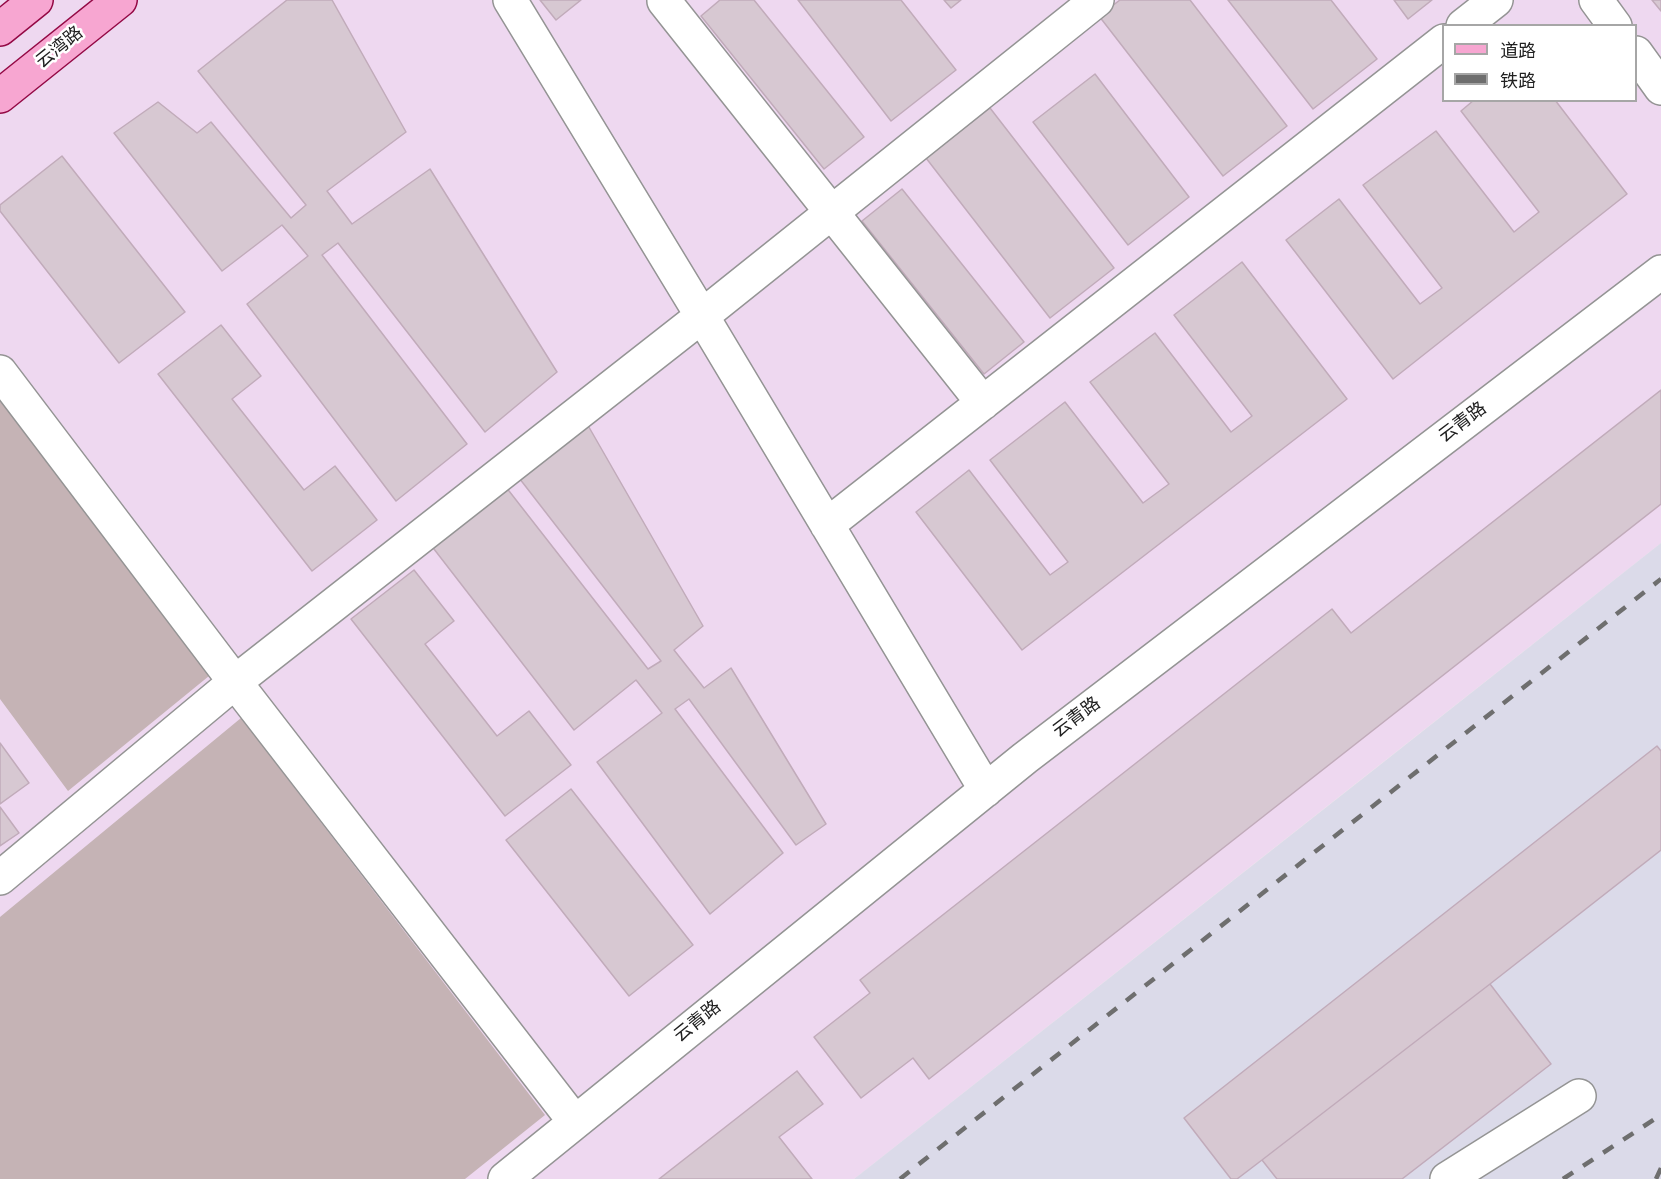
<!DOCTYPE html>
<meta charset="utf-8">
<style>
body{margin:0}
#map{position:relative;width:1661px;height:1179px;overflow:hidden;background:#f0e8eb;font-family:Roboto,"Noto Sans SC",sans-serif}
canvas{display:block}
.legend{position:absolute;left:1442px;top:24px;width:195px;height:78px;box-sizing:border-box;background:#fff;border:2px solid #a6a6a6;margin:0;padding:8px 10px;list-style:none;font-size:18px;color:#202020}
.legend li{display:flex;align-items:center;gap:12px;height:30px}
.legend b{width:30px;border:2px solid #a6a6a6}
</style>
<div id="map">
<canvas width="1661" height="1179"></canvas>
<ul class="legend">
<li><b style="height:8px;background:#f7a6d1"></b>道路</li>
<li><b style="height:8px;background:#6e6e6e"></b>铁路</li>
</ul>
</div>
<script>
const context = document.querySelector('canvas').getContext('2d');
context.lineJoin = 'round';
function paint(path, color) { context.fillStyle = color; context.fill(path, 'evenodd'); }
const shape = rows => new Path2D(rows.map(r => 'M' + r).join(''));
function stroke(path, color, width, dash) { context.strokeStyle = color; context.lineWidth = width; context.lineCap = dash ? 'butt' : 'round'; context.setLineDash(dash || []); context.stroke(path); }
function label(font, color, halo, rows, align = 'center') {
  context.font = font + ' Roboto,"Noto Sans SC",sans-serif'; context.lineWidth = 5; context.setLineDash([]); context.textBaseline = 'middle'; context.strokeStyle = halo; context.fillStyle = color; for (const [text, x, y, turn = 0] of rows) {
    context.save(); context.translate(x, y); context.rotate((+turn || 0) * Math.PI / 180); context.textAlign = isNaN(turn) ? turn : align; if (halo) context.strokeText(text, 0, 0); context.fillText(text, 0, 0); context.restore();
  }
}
const commercial = shape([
 [0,0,1661,0,1661,543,854,1179,0,1179],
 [1444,26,1636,26,1636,100,1444,100]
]);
const industrial = shape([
 [1661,543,1661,1179,854,1179,1371,772]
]);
const construction = shape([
 [0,397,209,676,68,791,0,699],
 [241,718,545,1115,465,1179,0,1179,0,917]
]);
const building = shape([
 [287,0,332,0,406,132,327,191,352,224,430,169,557,372,485,432,338,243,322,255,467,444,396,501,247,304,308,256,282,225,222,271,114,133,158,102,197,133,211,122,291,218,306,205,198,71,287,0],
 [540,0,581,0,556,20,540,0],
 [720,0,754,0,864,137,824,169,701,16,720,0],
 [798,0,901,0,956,70,891,121,798,0],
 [944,0,961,0,951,8,944,0],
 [1120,0,1190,0,1287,126,1223,176,1099,16,1120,0],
 [1228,0,1331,0,1377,59,1313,109,1228,0],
 [1394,0,1432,0,1408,19,1394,0],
 [1652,0,1661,0,1661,11,1652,0],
 [1095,74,1189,197,1128,245,1033,122,1095,74],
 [1474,100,1555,100,1627,194,1393,379,1286,240,1339,199,1420,304,1442,288,1363,185,1436,131,1514,232,1539,212,1461,111,1474,100],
 [990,108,1114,268,1050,318,926,158,990,108],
 [62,156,185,312,119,363,0,211,0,205,62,156],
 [902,189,1024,342,984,374,862,221,902,189],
 [1242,262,1347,399,1022,650,916,512,969,470,1050,575,1068,562,990,460,1065,402,1143,503,1169,484,1090,382,1155,333,1231,432,1252,416,1174,315,1242,262],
 [221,325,261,376,232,399,304,490,335,466,377,520,312,571,158,374,221,325],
 [1661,390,1661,504,929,1079,913,1058,861,1098,814,1037,870,993,860,980,1332,609,1351,633,1661,390],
 [586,422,703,626,674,650,704,688,731,668,826,824,796,845,689,699,675,709,783,853,710,914,597,762,662,713,636,680,574,730,427,540,502,482,648,669,661,661,516,474,586,422],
 [414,570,454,621,425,644,497,736,529,711,571,765,505,816,351,619,414,570],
 [0,743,29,783,0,804,0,743],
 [1657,746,1661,751,1661,850,1490,984,1262,1160,1237,1179,1231,1179,1184,1118,1657,746],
 [571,789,693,945,629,996,506,840,571,789],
 [0,807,19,833,0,846,0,807],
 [1490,984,1551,1064,1402,1179,1277,1179,1262,1160,1490,984],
 [797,1071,823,1104,779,1137,812,1179,659,1179,797,1071]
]);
const minor = shape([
 [510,0,702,316,986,790],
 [665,0,664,1,983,403],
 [1596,0,1615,26],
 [1463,26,1496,0],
 [1636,53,1661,88],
 [0,372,235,682,575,1122],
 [827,525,1444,41],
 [0,878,235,682,702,316,1097,0],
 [505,1179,1025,758,1661,272],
 [1447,1179,1579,1096]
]);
const major = shape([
 [0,29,36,0],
 [0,96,120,0]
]);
const rail = shape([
 [900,1179,1661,579],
 [1563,1179,1661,1115],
 [1656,1179,1661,1168]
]);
const streetNames = [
 ["云湾路",60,48,-39],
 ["云青路",1463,423,-37],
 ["云青路",1077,718,-37],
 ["云青路",698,1022,-39]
];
paint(commercial, '#eed8f0');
paint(industrial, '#dbdae9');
paint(construction, '#c5b3b5');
paint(building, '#d7c8d2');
stroke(building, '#c1abba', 1.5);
stroke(minor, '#949494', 36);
stroke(major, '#940945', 36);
stroke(minor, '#fff', 33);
stroke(major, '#f7a6d1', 33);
stroke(rail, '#6e6e6e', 4.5, [12, 12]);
label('18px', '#202020', '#fff', streetNames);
</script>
